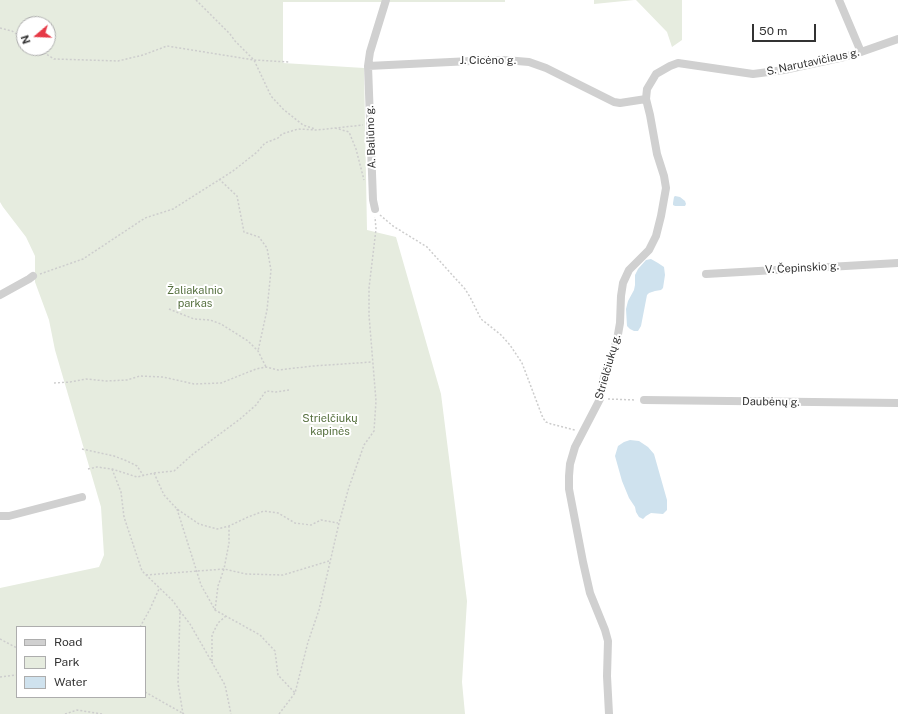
<!DOCTYPE html>
<meta charset="utf-8">
<style>
body{margin:0}
#map{position:relative;width:898px;height:714px;overflow:hidden;background:#fff;font-family:"Public Sans",sans-serif}
canvas{display:block}
.legend{position:absolute;left:16px;top:626px;width:130px;height:72px;box-sizing:border-box;background:#fff;border:1px solid #adadad;margin:0;padding:5px 7px;list-style:none;font-size:12px;color:#333}
.legend li{display:flex;align-items:center;gap:8px;height:20px}
.legend b{width:20px;border:1px solid #adadad}
.north{position:absolute;left:16px;top:16px;width:40px;height:40px;box-sizing:border-box;background:#fff;border:1px solid #adadad;border-radius:50%;rotate:251deg;font-size:11px;font-weight:700;line-height:16px;text-align:center;color:#333}
.north::after{content:'';display:block;margin:auto;width:14px;height:18px;background:#e63946;clip-path:polygon(50% 0,100% 100%,50% 72%,0 100%)}
.scale{position:absolute;left:752px;top:24px;width:64px;height:18px;box-sizing:border-box;border:2px solid #333;border-top:0;padding-left:5px;font-size:12px;line-height:14px;white-space:nowrap;color:#333;-webkit-text-stroke:3px #fff;paint-order:stroke}
</style>
<div id="map">
<canvas width="898" height="714"></canvas>
<ul class="legend">
<li><b style="height:5px;background:#d0d0d0"></b>Road</li>
<li><b style="height:11px;background:#e6ecdf"></b>Park</li>
<li><b style="height:11px;background:#cfe2ee"></b>Water</li>
</ul>
<div class="north">N</div>
<div class="scale">50 m</div>
</div>
<script>
const context = document.querySelector('canvas').getContext('2d');
context.lineJoin = 'round';
function paint(path, color) { context.fillStyle = color; context.fill(path, 'evenodd'); }
const shape = rows => new Path2D(rows.map(r => 'M' + r).join(''));
function stroke(path, color, width, dash) { context.strokeStyle = color; context.lineWidth = width; context.lineCap = dash ? 'butt' : 'round'; context.setLineDash(dash || []); context.stroke(path); }
function label(font, color, halo, rows, align = 'center') {
  context.font = font + ' "Public Sans",sans-serif'; context.lineWidth = 4; context.setLineDash([]); context.textBaseline = 'middle'; context.strokeStyle = halo; context.fillStyle = color; for (const [text, x, y, turn = 0] of rows) {
    context.save(); context.translate(x, y); context.rotate((+turn || 0) * Math.PI / 180); context.textAlign = isNaN(turn) ? turn : align; if (halo) context.strokeText(text, 0, 0); context.fillText(text, 0, 0); context.restore();
  }
}
const green = shape([
 [0,0,505,0,505,2,283,2,283,63,364,68,367,230,396,237,441,394,467,601,462,682,465,714,0,714,0,588,99,567,104,555,101,507,55,350,49,320,35,282,35,256,26,237,3,207,0,202],
 [24,24,48,24,48,48,24,48],
 [17,627,145,627,145,697,17,697],
 [594,0,634,0,594,4],
 [636,0,682,0,682,40,672,47,667,32]
]);
const water = shape([
 [675,196,680,197,685,201,686,204,685,206,675,206,673,205,673,203,674,197],
 [651,259,658,263,664,267,665,275,663,288,661,290,655,291,649,293,647,295,641,326,638,331,634,331,630,329,627,326,626,309,628,301,634,290,635,285,635,275,638,269,646,260],
 [630,440,639,441,648,447,654,454,667,500,667,510,663,514,651,513,646,516,643,519,639,517,636,512,635,507,629,498,622,481,615,456,618,446,624,442]
]);
const path = shape([
 [196,0,230,34,235,41,254,60,271,96,283,109,303,125,315,129],
 [0,28,12,31,24,39],
 [37,48,54,59,118,61,143,55,167,46,254,60,289,62],
 [335,128,349,132,356,149,364,180],
 [219,179,237,196,244,232,259,237,267,248,271,270,267,310,258,351],
 [380,215,393,226,427,247,465,289,470,297,481,319,501,335,510,345,522,363,541,413,543,418,546,422,551,424,575,430],
 [40,274,83,259,145,218,173,209,233,171,257,152,265,143,278,138,282,134,298,129,317,130,363,125],
 [169,309,194,319,210,320,221,324,248,341,258,351,266,367],
 [54,383,70,382,86,379,106,381,127,380,140,376,163,377,194,384,221,383,256,369,266,367,278,370,313,366,372,362],
 [608,399,636,400],
 [82,449,114,456,127,461,137,466,143,475],
 [88,469,97,467,112,469,137,477,154,473,174,471,193,454,240,419,256,405,266,391,276,392,289,390],
 [112,469,121,492,124,517,142,571,173,601,180,611,178,683,183,714],
 [154,473,164,495,177,509,199,524,217,529,229,526,248,517,264,511,278,513,295,523,311,525,321,520,338,523],
 [177,509,201,585,215,610,260,635,275,651,278,675,295,693],
 [146,575,224,569,246,574,283,575,329,561],
 [215,610,218,586,224,569,229,543,229,526],
 [180,611,190,624,225,685,231,714],
 [140,627,150,609,159,589],
 [0,639,17,648],
 [212,661,212,635,218,623,226,616],
 [0,677,17,675],
 [145,692,184,714],
 [65,714,77,710,102,714],
 [279,714,295,693,308,642,319,610,339,523,349,487,358,462,364,445,374,431,376,401,369,315,369,288,376,229,375,217]
]);
const street = shape([
 [839,0,861,52],
 [368,66,471,61,504,60,517,61,529,62,546,68,614,102,620,103,646,99],
 [375,209,373,200,368,66,370,52,386,0],
 [706,274,898,263],
 [0,295,29,279,33,276],
 [644,400,898,403],
 [0,516,9,516,82,497],
 [609,714,607,676,608,641,605,630,590,593,583,562,569,489,569,476,570,464,575,447,600,399,604,377,617,340,620,323,621,296,623,283,629,270,649,250,656,236,661,216,666,188,664,176,657,154,650,115,646,99,647,89,656,74,670,66,678,63,753,74,784,70,844,57,861,52,898,39]
]);
const streetNames = [
 ["J. Cicėno g.",488,61],
 ["S. Narutavičiaus g.",813,62,-12],
 ["A. Baliūno g.",371,137,-92],
 ["V. Čepinskio g.",802,268,-3],
 ["Strielčiukų g.",608,367,-74],
 ["Daubėnų g.",771,402,1]
];
const parkNames = [
 ["Žaliakalnio",195,291],
 ["parkas",195,304],
 ["Strielčiukų",330,419],
 ["kapinės",330,432]
];
paint(green, '#e6ecdf');
paint(water, '#cfe2ee');
stroke(path, '#cdcdcd', 1.5, [2, 2]);
stroke(street, '#d0d0d0', 8);
label('11px', '#333', '#fff', streetNames);
label('11px', '#56703f', '#fff', parkNames);
</script>
